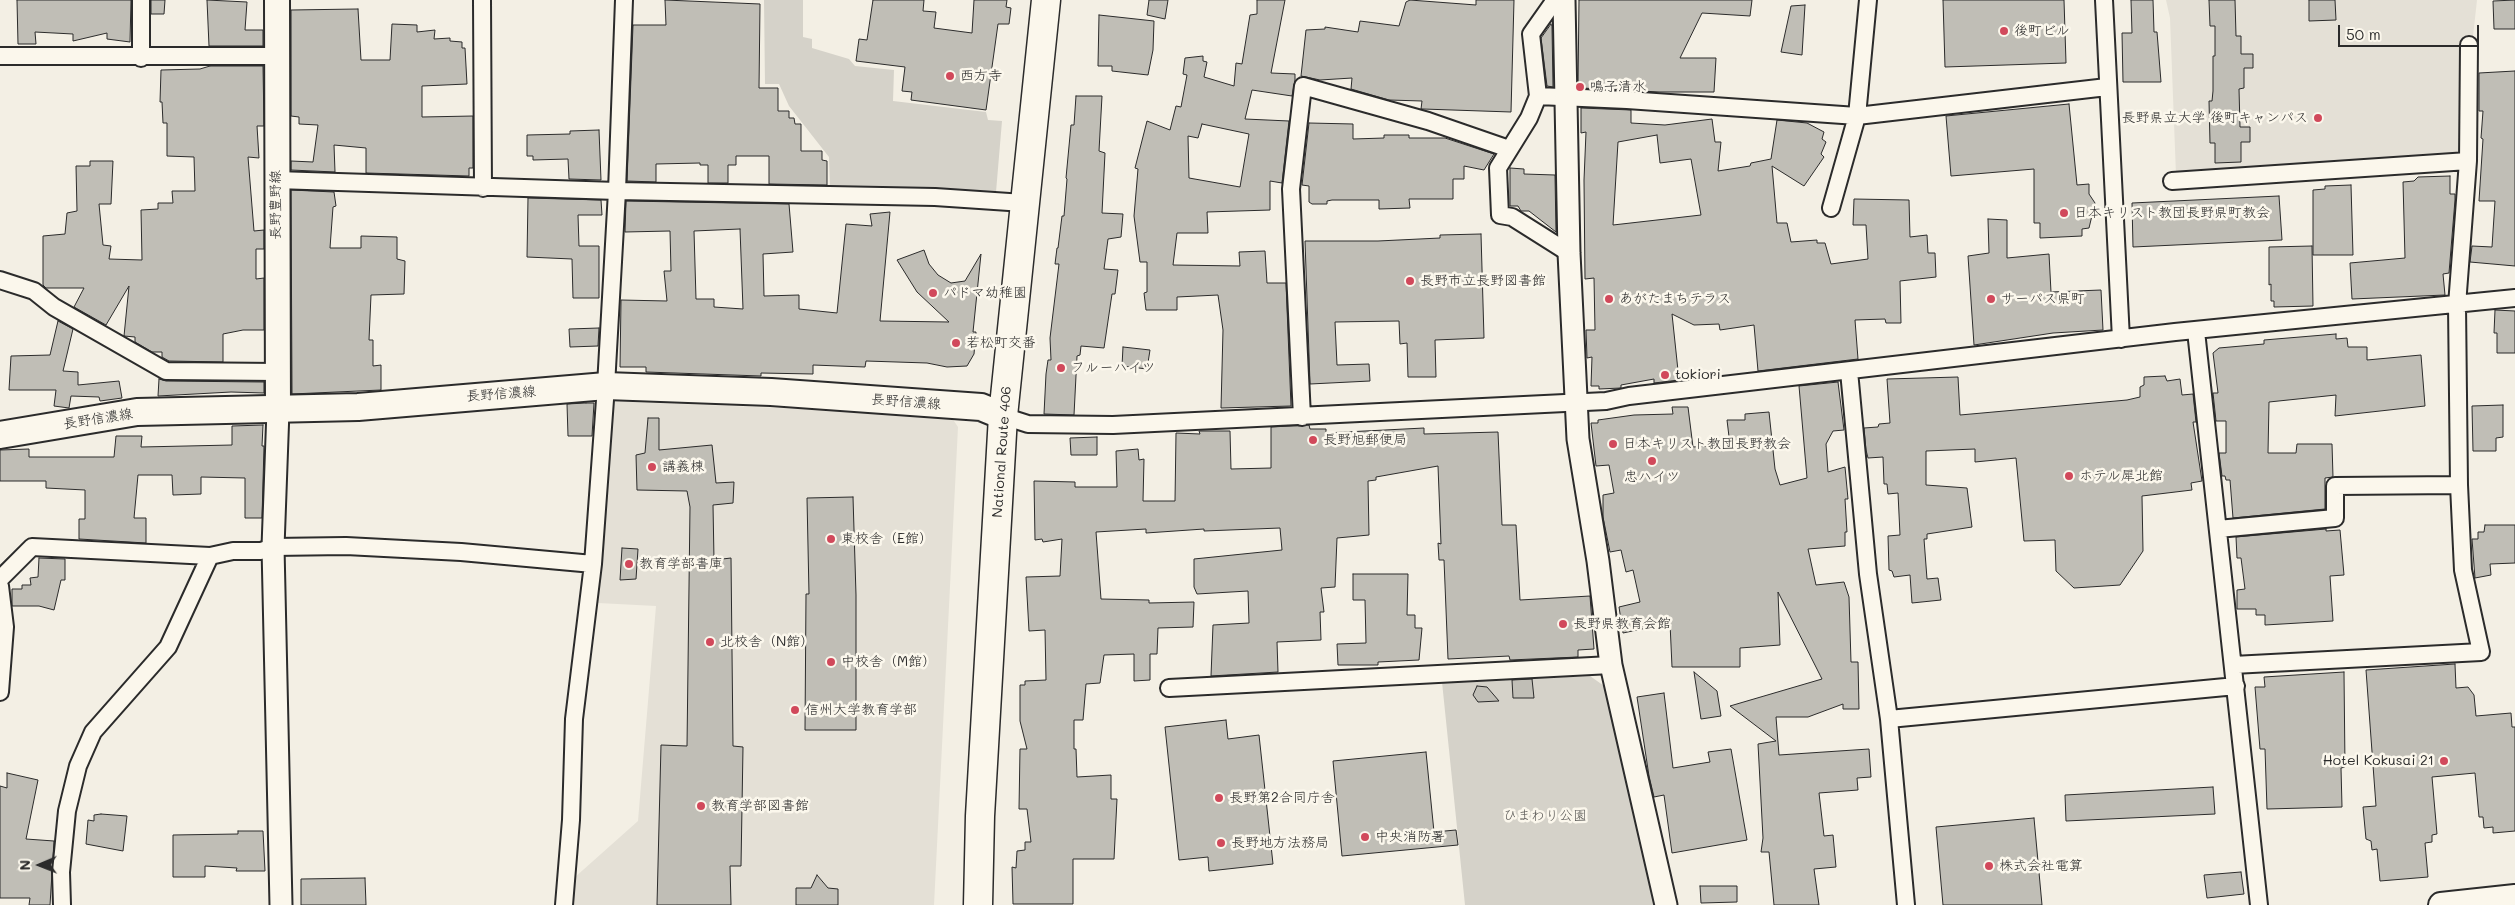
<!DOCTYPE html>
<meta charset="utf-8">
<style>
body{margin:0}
#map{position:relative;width:2515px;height:905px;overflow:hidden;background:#f3efe4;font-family:Mali,sans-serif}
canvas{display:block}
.north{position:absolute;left:15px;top:840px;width:50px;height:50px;-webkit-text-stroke:4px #fbf7ec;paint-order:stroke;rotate:269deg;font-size:14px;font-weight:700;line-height:20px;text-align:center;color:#2b2b2b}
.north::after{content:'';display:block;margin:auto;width:18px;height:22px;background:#2b2b2b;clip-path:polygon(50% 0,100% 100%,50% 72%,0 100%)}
.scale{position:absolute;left:2338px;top:25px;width:141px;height:22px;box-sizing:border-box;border:2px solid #2b2b2b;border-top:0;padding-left:6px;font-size:15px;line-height:18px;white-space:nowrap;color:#2b2b2b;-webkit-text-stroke:4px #fbf7ec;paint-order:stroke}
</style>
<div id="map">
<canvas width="2515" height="905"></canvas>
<div class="north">N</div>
<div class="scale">50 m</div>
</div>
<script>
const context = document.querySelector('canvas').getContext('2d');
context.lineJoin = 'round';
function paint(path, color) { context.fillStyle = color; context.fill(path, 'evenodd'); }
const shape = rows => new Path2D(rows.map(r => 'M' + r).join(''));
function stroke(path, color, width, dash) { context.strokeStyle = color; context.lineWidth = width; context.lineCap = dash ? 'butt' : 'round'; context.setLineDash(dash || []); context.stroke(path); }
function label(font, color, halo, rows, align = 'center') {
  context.font = font + ' Mali,"Klee One",sans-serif'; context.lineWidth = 5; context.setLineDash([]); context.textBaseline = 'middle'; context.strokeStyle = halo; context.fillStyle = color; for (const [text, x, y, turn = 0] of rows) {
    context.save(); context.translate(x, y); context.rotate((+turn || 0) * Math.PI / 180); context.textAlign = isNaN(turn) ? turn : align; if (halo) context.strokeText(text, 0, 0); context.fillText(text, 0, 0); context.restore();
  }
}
const built = shape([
 [2166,0,2477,0,2460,155,2176,175,2170,18],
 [607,401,950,415,958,427,934,905,571,905,574,878,638,821,656,606,598,603]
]);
const green = shape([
 [764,0,803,0,803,37,812,39,812,48,849,59,855,66,894,70,893,101,986,112,988,120,1002,121,996,192,830,188,829,157,789,106,779,84,765,84],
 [1590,676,1607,688,1657,905,1465,905,1442,682]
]);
const building = shape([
 [17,0,131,0,130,42,107,39,107,33,73,41,73,34,35,32,36,44,18,44,17,0],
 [151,0,165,0,164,14,151,14,151,0],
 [207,0,247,2,245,30,263,30,263,46,209,46,207,0],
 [665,0,760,4,759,88,778,88,778,111,789,111,789,118,794,118,795,124,801,124,801,151,822,151,822,160,827,161,827,185,769,184,769,156,736,156,736,165,728,165,728,183,708,183,708,165,700,165,700,163,656,164,656,182,627,181,633,25,666,25,665,0],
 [873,0,924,0,923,11,936,12,934,28,972,33,974,0,1007,0,1006,7,1011,8,1009,24,998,24,986,110,911,100,912,92,902,91,905,67,856,61,859,39,867,40,873,0],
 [1149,0,1168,0,1165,19,1147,15,1149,0],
 [1257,0,1285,0,1271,73,1295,74,1295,80,1292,96,1252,90,1245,119,1289,121,1282,183,1270,181,1270,210,1207,212,1208,233,1177,233,1173,265,1240,266,1239,252,1265,251,1267,283,1286,283,1291,406,1221,408,1223,330,1218,295,1177,297,1177,310,1146,310,1144,293,1147,292,1147,262,1140,262,1134,216,1138,169,1135,168,1147,121,1170,130,1176,106,1181,107,1187,75,1183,74,1185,58,1203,56,1203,61,1207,62,1204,77,1234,86,1236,63,1242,64,1250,15,1257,14,1257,0],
 [1202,124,1249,134,1240,187,1189,178,1188,136,1198,138,1202,124],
 [1410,0,1476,5,1476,0,1514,0,1511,112,1423,109,1421,109,1422,101,1389,100,1351,89,1352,78,1320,80,1301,76,1306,30,1325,29,1325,27,1358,32,1360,21,1399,26,1406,2,1410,0],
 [1579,0,1752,0,1750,16,1702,13,1680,58,1716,58,1714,92,1660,92,1582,88,1582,85,1578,86,1579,0],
 [1943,0,2064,0,2066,63,1945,67,1943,0],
 [2131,0,2153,0,2154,32,2157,32,2161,82,2123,82,2122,33,2132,33,2131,0],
 [2209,0,2235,0,2236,36,2241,36,2241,54,2253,54,2253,68,2244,68,2244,88,2239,89,2240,127,2250,127,2250,142,2241,142,2241,162,2215,163,2215,143,2210,143,2209,101,2212,101,2213,91,2213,56,2215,56,2215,26,2210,26,2209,0],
 [2309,0,2335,0,2336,20,2309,21,2309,0],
 [2515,0,2515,29,2494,29,2493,1,2515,0],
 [1805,5,1802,55,1781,52,1791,6,1805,5],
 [358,9,361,60,390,60,392,24,417,25,417,32,435,30,434,39,450,38,450,41,462,42,462,48,465,48,467,84,422,86,422,117,473,116,473,168,469,168,469,176,366,173,366,148,334,145,335,172,291,170,291,161,313,162,318,125,299,124,299,117,291,116,291,10,358,9],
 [1099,15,1154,21,1153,50,1148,75,1112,71,1112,66,1098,66,1099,15],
 [1551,24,1552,26,1553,87,1547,86,1541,38,1551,24],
 [210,66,263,66,264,126,257,126,259,158,248,157,254,231,264,230,264,249,256,249,256,279,264,278,264,330,243,330,223,334,223,362,169,361,162,357,162,352,152,352,135,342,135,337,124,336,129,286,106,325,74,307,84,288,46,288,43,285,43,236,65,234,67,213,77,211,76,166,90,166,90,161,113,161,111,204,99,204,103,245,111,246,109,259,142,260,141,210,158,209,158,203,173,203,172,191,195,191,194,157,167,156,167,123,163,123,162,102,160,102,161,70,200,69,210,66],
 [2515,71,2515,266,2470,262,2472,246,2492,247,2495,201,2479,201,2483,139,2481,138,2483,111,2479,111,2479,73,2515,71],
 [1076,96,1102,96,1099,151,1105,153,1102,213,1123,214,1121,237,1108,239,1104,269,1118,270,1115,294,1112,294,1104,348,1081,346,1080,355,1077,356,1074,415,1044,414,1046,374,1048,360,1051,360,1050,338,1059,264,1055,264,1057,248,1058,248,1062,216,1064,216,1067,179,1066,178,1071,125,1074,125,1076,96],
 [2069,104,2077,185,2089,184,2089,194,2095,203,2089,228,2082,229,2082,236,2040,238,2040,223,2034,223,2034,169,1951,176,1946,116,2069,104],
 [1581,108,1631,110,1631,123,1665,125,1712,119,1715,142,1721,142,1718,171,1750,166,1751,163,1771,159,1777,120,1807,123,1824,132,1822,139,1826,142,1821,154,1824,157,1804,186,1772,166,1777,223,1787,223,1791,242,1817,240,1817,243,1825,243,1831,264,1868,259,1866,225,1853,225,1854,199,1909,200,1910,237,1927,235,1928,253,1935,253,1936,277,1900,281,1901,323,1886,323,1885,319,1855,320,1858,359,1758,371,1754,325,1720,330,1719,324,1694,325,1672,314,1679,380,1654,383,1654,379,1621,385,1621,388,1599,389,1599,386,1591,386,1592,357,1587,358,1586,330,1595,330,1594,278,1585,279,1584,180,1586,132,1581,133,1581,108],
 [1657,135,1660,163,1691,159,1701,215,1613,225,1618,142,1657,135],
 [1309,123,1353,124,1353,139,1384,138,1384,135,1409,135,1409,138,1445,138,1494,154,1484,170,1464,166,1464,179,1453,179,1453,199,1409,199,1410,208,1379,209,1379,200,1332,200,1327,201,1327,204,1312,204,1309,202,1309,186,1302,185,1309,123],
 [599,130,601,180,569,179,568,159,533,160,533,156,527,156,527,135,570,134,570,131,599,130],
 [1510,168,1524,169,1524,174,1555,175,1556,232,1529,211,1521,211,1518,206,1510,206,1510,168],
 [2450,176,2450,194,2455,194,2455,200,2449,273,2443,274,2445,295,2352,299,2350,263,2405,258,2403,182,2414,181,2418,177,2450,176],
 [2351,185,2353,255,2313,255,2313,190,2325,189,2325,186,2351,185],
 [291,190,334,192,336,206,333,207,330,248,361,248,361,236,397,237,397,259,405,261,404,294,371,295,369,340,373,340,373,366,381,365,381,390,292,394,291,190],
 [2279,196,2282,240,2133,247,2132,203,2279,196],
 [528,198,601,200,602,215,578,215,579,246,599,246,599,298,573,298,572,259,527,257,528,198],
 [626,201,789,204,793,252,763,254,764,296,799,295,799,309,837,313,846,224,872,226,870,214,890,212,880,321,949,322,917,292,897,260,924,250,929,264,938,275,951,283,965,281,981,254,973,332,976,332,974,354,967,366,947,367,927,363,866,361,865,367,813,365,813,374,761,373,761,376,646,372,646,367,620,367,621,300,667,301,664,271,671,271,670,231,625,232,626,201],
 [740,229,743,309,714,307,714,299,696,299,694,231,740,229],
 [1988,219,2007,220,2007,258,2049,254,2051,292,2101,290,2103,330,2053,333,1974,345,1968,256,1989,253,1988,219],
 [1481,234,1484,338,1435,340,1436,377,1408,377,1407,343,1400,344,1399,321,1335,322,1337,365,1369,364,1370,381,1310,384,1305,241,1378,241,1440,238,1440,235,1481,234],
 [2312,246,2313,306,2274,307,2274,301,2271,301,2271,284,2269,285,2269,247,2312,246],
 [2495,310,2515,311,2515,353,2497,353,2497,333,2494,333,2495,310],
 [58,321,73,329,63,371,78,372,78,385,119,381,122,398,100,401,99,397,71,396,69,408,54,406,56,390,9,390,11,356,50,355,58,321],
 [599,328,598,346,570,347,569,329,599,328],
 [2336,334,2336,339,2347,338,2348,347,2367,347,2367,360,2421,355,2425,406,2335,416,2336,395,2269,402,2268,453,2296,453,2297,444,2332,444,2333,477,2325,478,2325,509,2233,518,2230,480,2226,480,2225,476,2222,476,2219,453,2226,453,2226,421,2216,421,2213,393,2218,393,2213,353,2219,348,2264,344,2264,340,2336,334],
 [1123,347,1150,350,1147,369,1122,366,1123,347],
 [2165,376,2167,381,2180,379,2182,395,2193,394,2196,422,2193,422,2202,481,2191,483,2192,490,2142,496,2143,551,2120,585,2074,588,2056,571,2055,540,2024,541,2016,458,1975,462,1975,449,1926,451,1926,485,1967,488,1972,527,1927,534,1927,539,1924,539,1927,579,1938,578,1941,600,1912,603,1910,575,1894,577,1892,571,1889,570,1888,536,1900,535,1898,493,1888,494,1887,484,1884,484,1883,457,1868,458,1866,450,1864,428,1878,427,1879,424,1890,423,1887,379,1958,377,1960,415,2127,400,2140,397,2140,387,2144,385,2144,377,2165,376],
 [159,379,166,381,264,382,264,393,231,392,158,396,159,379],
 [1838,382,1844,430,1833,431,1826,444,1828,472,1845,467,1848,499,1845,499,1847,532,1845,532,1845,546,1808,549,1816,585,1844,582,1849,597,1851,662,1858,662,1859,709,1843,709,1843,704,1808,717,1776,717,1779,755,1869,749,1871,777,1857,778,1858,790,1819,793,1824,836,1833,835,1836,867,1814,869,1819,905,1774,905,1769,852,1761,852,1763,838,1758,744,1776,741,1730,706,1822,679,1778,592,1780,645,1740,648,1740,667,1672,667,1670,623,1623,633,1619,607,1640,602,1633,570,1626,572,1621,550,1610,552,1603,517,1603,495,1614,493,1609,465,1596,466,1591,423,1598,423,1598,420,1634,415,1673,414,1672,407,1688,407,1693,447,1730,445,1727,420,1745,420,1745,414,1769,412,1775,469,1780,485,1807,478,1799,386,1838,382],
 [586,403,594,403,592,436,568,436,567,404,586,403],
 [2503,405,2503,437,2496,438,2496,451,2473,451,2472,406,2503,405],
 [648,418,659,418,659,450,712,445,716,483,734,482,733,503,713,505,714,560,731,558,733,746,743,747,741,866,730,866,731,905,657,905,661,745,687,746,690,507,687,491,637,490,636,455,645,453,648,418],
 [263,425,262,446,264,446,262,518,245,518,245,478,201,477,201,494,173,495,172,475,138,475,134,518,146,518,146,543,79,539,79,519,85,519,85,490,46,488,46,481,0,481,0,450,29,449,29,457,114,457,116,436,142,436,141,447,232,445,232,426,263,425],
 [1309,425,1310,429,1326,429,1326,433,1424,428,1424,434,1498,432,1502,525,1516,525,1520,600,1590,596,1594,649,1578,650,1578,657,1510,660,1509,656,1448,659,1444,560,1439,560,1438,543,1441,544,1438,466,1376,477,1376,480,1368,481,1369,535,1337,538,1335,587,1321,588,1324,612,1320,612,1321,640,1277,642,1278,672,1211,676,1213,625,1249,623,1248,591,1197,594,1194,587,1194,559,1282,550,1280,528,1204,531,1204,529,1146,533,1146,529,1096,532,1101,599,1149,600,1149,603,1194,602,1193,627,1158,628,1157,654,1150,654,1150,680,1134,681,1134,654,1104,655,1100,683,1086,684,1083,720,1074,720,1074,749,1076,749,1077,777,1111,775,1111,799,1117,799,1114,859,1073,859,1073,904,1013,904,1012,867,1016,868,1017,851,1025,850,1025,842,1031,842,1027,809,1019,809,1020,749,1027,749,1020,721,1020,685,1025,685,1025,681,1046,680,1045,630,1029,631,1026,577,1060,576,1062,539,1043,542,1042,539,1035,540,1034,481,1075,482,1075,487,1117,487,1116,451,1138,449,1139,460,1144,459,1143,501,1175,501,1176,433,1200,434,1199,431,1230,431,1231,469,1271,468,1271,427,1309,425],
 [1097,437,1097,455,1071,455,1070,438,1097,437],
 [853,497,856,595,856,730,805,730,806,594,809,594,807,498,853,497],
 [2485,525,2515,525,2515,563,2490,564,2491,575,2475,578,2472,539,2478,539,2478,532,2484,532,2485,525],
 [2326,529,2326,531,2340,530,2344,575,2330,576,2333,621,2265,625,2265,615,2256,615,2256,609,2237,609,2237,590,2245,589,2241,558,2237,558,2236,537,2326,529],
 [622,548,638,549,636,579,620,580,622,548],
 [39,558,65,559,65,580,61,580,54,610,39,606,12,606,12,589,22,589,22,585,31,585,30,578,38,577,39,558],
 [1353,574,1408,574,1407,615,1415,615,1415,628,1422,628,1419,660,1378,662,1378,665,1338,665,1337,644,1366,643,1365,600,1353,600,1353,574],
 [2455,664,2456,688,2468,687,2474,695,2476,716,2511,713,2512,727,2515,727,2515,831,2493,833,2493,827,2484,828,2483,817,2479,817,2475,773,2432,777,2437,834,2432,835,2432,842,2425,843,2428,877,2380,881,2377,849,2372,850,2371,841,2366,839,2363,807,2376,806,2366,670,2455,664],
 [1694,672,1717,691,1721,716,1701,719,1694,672],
 [2344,672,2345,767,2341,768,2342,807,2267,809,2265,749,2260,749,2255,687,2265,687,2264,677,2344,672],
 [1532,679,1534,698,1513,698,1512,680,1532,679],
 [1477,686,1487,687,1499,701,1478,702,1473,695,1477,686],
 [1664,693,1673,768,1710,762,1708,752,1731,749,1747,840,1672,853,1664,795,1654,797,1649,776,1637,697,1664,693],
 [1226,720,1228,739,1259,735,1273,864,1209,871,1208,857,1179,860,1165,727,1226,720],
 [1426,752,1434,832,1456,830,1458,845,1342,856,1333,761,1426,752],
 [7,773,38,780,26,839,54,841,50,905,29,905,30,898,0,898,0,786,7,788,7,773],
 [2213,787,2215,814,2066,821,2065,795,2213,787],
 [101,814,127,816,123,851,86,844,88,820,94,821,94,815,101,814],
 [2034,818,2042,905,1943,905,1936,827,2034,818],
 [238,831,263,831,265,871,236,871,237,868,205,866,205,877,173,877,173,835,238,834,238,831],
 [2241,872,2244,894,2207,898,2204,875,2241,872],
 [817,875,828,888,838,889,838,905,796,905,796,888,811,888,817,875],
 [365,878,366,905,301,905,301,879,365,878],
 [1700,886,1737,886,1737,902,1701,903,1700,886]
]);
const minor = shape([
 [482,0,483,188],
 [1555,0,1531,34,1538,96,1529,118,1498,168,1500,215,1512,217,1569,253],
 [2104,0,2121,339],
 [0,56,277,56],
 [141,58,141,0],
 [1538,96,1627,100,1857,116,2107,87],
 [276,180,617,191,935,197,1024,203],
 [2172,181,2468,161],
 [1831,208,1857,116,1868,0],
 [0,280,34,291,54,307,166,371,278,372],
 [2196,331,2259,905],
 [1849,371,1868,574,1889,719,1906,905],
 [1003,416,1028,424,1113,425,1606,401,1629,396,2175,332,2515,298],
 [1302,417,1291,189,1303,86,1428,121,1509,149],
 [2218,529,2335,518,2335,486,2459,485],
 [0,579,32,547,210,556,233,551,261,551,273,547,346,546,461,552,593,564],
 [0,586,5,627,0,692],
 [2233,665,2481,652,2463,570,2459,485,2457,305,2468,161,2469,45],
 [1169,688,1611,665],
 [1889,719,2236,686],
 [62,905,61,872,67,811,78,766,93,732,168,647,210,556],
 [564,905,571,820,574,719,593,564,606,386,617,191,624,0]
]);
const tertiary = shape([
 [1564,0,1569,253,1578,439,1598,561,1611,665,1666,905],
 [278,410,273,547,281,905]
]);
const secondary = shape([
 [277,0,278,410],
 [2441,905,2515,897]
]);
const primary = shape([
 [0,435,137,412,358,407,606,386,771,392,981,407,1003,416]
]);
const trunk = shape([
 [978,905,980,816,1003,416,1046,0]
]);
const markers = [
 [2004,31,5,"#d1495b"],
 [950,76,5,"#d1495b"],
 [1580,87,5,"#d1495b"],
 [2318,118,5,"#d1495b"],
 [2064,213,5,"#d1495b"],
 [1410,281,5,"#d1495b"],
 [933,293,5,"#d1495b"],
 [1609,299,5,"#d1495b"],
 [1991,299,5,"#d1495b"],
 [956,343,5,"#d1495b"],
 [1061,368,5,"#d1495b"],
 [1665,375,5,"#d1495b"],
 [1313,440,5,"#d1495b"],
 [1613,444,5,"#d1495b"],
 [1652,461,5,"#d1495b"],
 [652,467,5,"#d1495b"],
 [2069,476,5,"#d1495b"],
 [831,539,5,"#d1495b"],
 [629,564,5,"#d1495b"],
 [1563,624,5,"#d1495b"],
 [710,642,5,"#d1495b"],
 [831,662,5,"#d1495b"],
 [795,710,5,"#d1495b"],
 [2444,761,5,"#d1495b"],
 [1219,798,5,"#d1495b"],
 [701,806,5,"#d1495b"],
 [1365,837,5,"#d1495b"],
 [1221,843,5,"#d1495b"],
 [1989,866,5,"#d1495b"]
];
const poiNames = [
 ["後町ビル",2014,31],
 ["西方寺",960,76],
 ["鳴子清水",1590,87],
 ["長野県立大学 後町キャンパス",2308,118,"right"],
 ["日本キリスト教団長野県町教会",2074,213],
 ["長野市立長野図書館",1420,281],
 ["パドマ幼稚園",943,293],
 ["あがたまちテラス",1619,299],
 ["サーパス県町",2001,299],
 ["若松町交番",966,343],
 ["フルーハイツ",1071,368],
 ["tokiori",1675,375],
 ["長野旭郵便局",1323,440],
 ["日本キリスト教団長野教会",1623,444],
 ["講義棟",662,467],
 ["ホテル犀北館",2079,476],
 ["忠ハイツ",1652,477,"center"],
 ["東校舎（E館）",841,539],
 ["教育学部書庫",639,564],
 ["長野県教育会館",1573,624],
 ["北校舎（N館）",720,642],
 ["中校舎（M館）",841,662],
 ["信州大学教育学部",805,710],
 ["Hotel Kokusai 21",2434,761,"right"],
 ["長野第2合同庁舎",1229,798],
 ["教育学部図書館",711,806],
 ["中央消防署",1375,837],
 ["長野地方法務局",1231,843],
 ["株式会社電算",1999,866]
];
const streetNames = [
 ["長野豊野線",276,205,-90],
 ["長野信濃線",501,394,-4],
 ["長野信濃線",906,402,4],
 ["長野信濃線",98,419,-9],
 ["National Route 406",1002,452,-86]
];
const parkNames = [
 ["ひまわり公園",1545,816]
];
paint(built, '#e4e0d6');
paint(green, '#d5d2c9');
paint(building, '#c0beb6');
stroke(building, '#2b2b2b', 1);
stroke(minor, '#2b2b2b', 20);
stroke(tertiary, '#2b2b2b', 25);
stroke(secondary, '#2b2b2b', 28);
stroke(primary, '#2b2b2b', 30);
stroke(trunk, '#2b2b2b', 31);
stroke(minor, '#fbf7ec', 16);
stroke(tertiary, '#fbf7ec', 21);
stroke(secondary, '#fbf7ec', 24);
stroke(primary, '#fbf7ec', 26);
stroke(trunk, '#fbf7ec', 28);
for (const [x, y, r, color] of markers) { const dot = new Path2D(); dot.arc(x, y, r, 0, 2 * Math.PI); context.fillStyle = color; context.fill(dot); stroke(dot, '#fbf7ec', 2); }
label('14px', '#2b2b2b', '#fbf7ec', poiNames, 'left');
label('14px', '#2b2b2b', '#fbf7ec', streetNames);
label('14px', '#565552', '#fbf7ec', parkNames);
</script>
